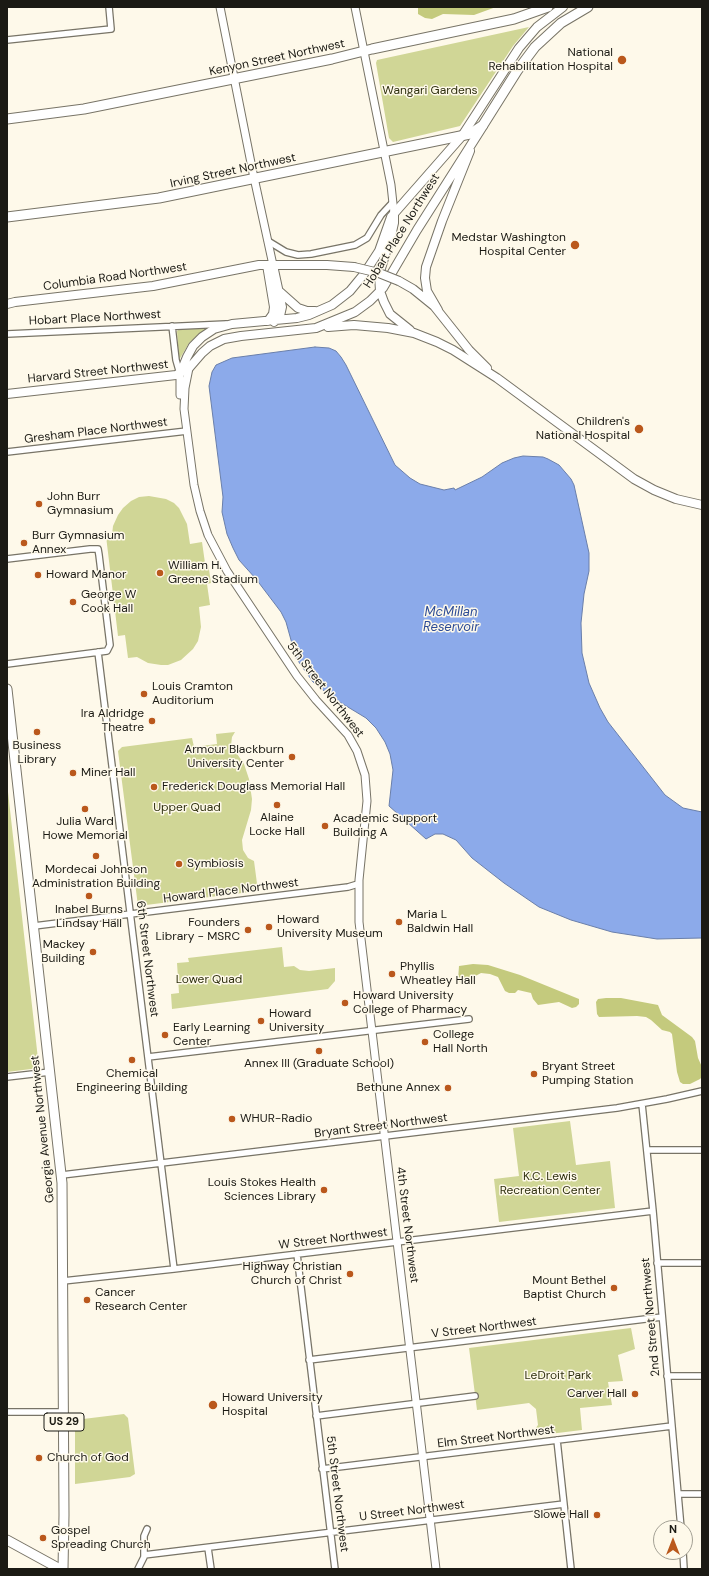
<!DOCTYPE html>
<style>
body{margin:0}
#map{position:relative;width:709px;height:1576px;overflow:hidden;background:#fef9ea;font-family:"DM Sans",sans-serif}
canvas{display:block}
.frame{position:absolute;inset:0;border:8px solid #1b1a14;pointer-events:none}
.north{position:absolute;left:653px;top:1520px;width:40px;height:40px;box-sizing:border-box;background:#fef9ea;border:1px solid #a3a094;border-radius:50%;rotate:0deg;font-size:11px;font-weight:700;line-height:16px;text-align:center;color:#1b1a14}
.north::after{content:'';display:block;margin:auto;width:14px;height:18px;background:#ba581c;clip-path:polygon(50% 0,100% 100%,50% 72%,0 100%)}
</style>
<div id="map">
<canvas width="709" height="1576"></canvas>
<div class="frame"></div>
<div class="north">N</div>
</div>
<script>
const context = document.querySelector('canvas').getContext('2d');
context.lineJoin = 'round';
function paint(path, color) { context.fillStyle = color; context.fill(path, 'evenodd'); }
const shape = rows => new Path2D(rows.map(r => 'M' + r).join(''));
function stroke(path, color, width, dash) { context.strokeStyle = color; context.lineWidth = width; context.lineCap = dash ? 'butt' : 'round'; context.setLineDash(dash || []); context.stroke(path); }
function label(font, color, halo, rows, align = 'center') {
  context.font = font + ' "DM Sans",sans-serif'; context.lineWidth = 3; context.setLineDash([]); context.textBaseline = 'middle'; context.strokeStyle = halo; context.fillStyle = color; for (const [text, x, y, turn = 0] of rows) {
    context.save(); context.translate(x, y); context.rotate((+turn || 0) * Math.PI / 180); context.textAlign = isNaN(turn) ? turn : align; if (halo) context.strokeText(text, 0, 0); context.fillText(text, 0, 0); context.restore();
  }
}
const green = shape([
 [529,27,513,46,460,126,393,142,389,138,376,63,377,60],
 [205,328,206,329,189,343,179,360,177,331,180,329],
 [149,496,166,499,174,503,179,508,187,524,190,544,202,542,205,563,208,563,211,583,207,584,210,605,199,607,201,627,198,641,193,649,181,660,168,665,161,665,148,663,137,657,128,658,125,635,118,636,106,536,112,535,113,526,118,515,123,508,131,501,139,497],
 [235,732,232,737,231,745,244,764,249,779,252,799,251,810,242,840,243,850,248,858,254,861,258,891,138,906,118,751,122,747,192,738,194,747,217,744,216,734],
 [7,783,39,1068,7,1072],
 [282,947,284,967,294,966,300,970,309,971,335,968,335,981,328,989,172,1009,171,994,179,993,177,963,189,962,188,958],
 [570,1121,576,1165,610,1161,615,1208,499,1222,494,1179,519,1176,513,1128],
 [631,1328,635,1349,618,1355,623,1381,608,1382,612,1405,580,1408,582,1430,533,1436,533,1432,538,1425,536,1409,529,1403,477,1410,469,1348],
 [124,1414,128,1418,135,1474,130,1477,75,1484,75,1420]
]);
const forest = shape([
 [418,7,496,7,474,15,443,14,432,19,425,18,418,14],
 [473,964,488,965,520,975,579,999,579,1004,576,1007,572,1008,559,1002,538,1005,533,999,531,993,518,990,515,993,509,993,505,991,498,977,490,974,481,973,468,980,467,983,461,983,458,980,459,966],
 [606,998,621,998,658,1005,662,1015,692,1037,695,1041,698,1058,702,1067,702,1077,700,1079,690,1084,683,1084,680,1082,677,1072,672,1034,670,1032,662,1030,651,1020,646,1017,637,1016,599,1017,597,1014,596,1002,598,999]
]);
const water = shape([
 [315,347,329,348,336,351,341,357,346,365,395,465,410,478,420,484,444,490,454,488,455,490,482,477,502,463,514,458,523,456,543,457,548,459,559,465,571,479,574,485,589,553,589,571,584,594,581,623,582,653,589,683,600,708,608,722,665,795,683,808,702,812,702,938,657,939,612,932,571,920,539,907,504,883,472,858,456,840,443,834,435,834,426,839,389,806,393,770,390,754,385,742,376,728,366,718,333,698,313,682,296,658,286,622,281,612,256,579,239,560,233,548,227,534,222,512,223,497,209,386,212,372,216,365,232,358,315,347]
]);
const minor = shape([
 [7,40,111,29,109,7],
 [268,241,286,252,298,255,311,254,355,245,367,238,381,215,393,202],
 [172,326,176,360,180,374],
 [7,334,226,324],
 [7,452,187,431],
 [7,559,90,549,98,549,99,555,110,645,107,651,7,664],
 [98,652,174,1269],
 [34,926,348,887,358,884],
 [148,1057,469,1019],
 [7,1077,50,1072],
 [642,1104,653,1211,681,1528],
 [647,1150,702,1150],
 [62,1175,617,1108,667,1099,702,1091],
 [297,1254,335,1569],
 [657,1263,702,1263],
 [63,1281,174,1269,653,1211],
 [309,1360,662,1317],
 [667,1376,702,1376],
 [7,1412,64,1412],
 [316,1416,475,1396],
 [557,1440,571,1569],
 [322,1469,672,1426],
 [678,1494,702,1494],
 [208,1548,211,1569],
 [683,1552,684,1569],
 [144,1555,564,1504],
 [138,1569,144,1557,144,1536,147,1529]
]);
const tertiary = shape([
 [220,7,253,173,273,265],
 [355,7,391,185,394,213],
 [189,368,185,388,184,409,194,485,200,511,208,535,227,571,297,676,316,700,348,735,357,751,365,775,367,801,359,880,359,922,436,1569],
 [180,374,180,395]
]);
const secondary = shape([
 [394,213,394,223,392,232,379,275,380,291,384,302,390,314,410,330],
 [267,265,274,307,273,314,268,321],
 [273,265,282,307,280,316,274,322],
 [399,281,413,289,434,306,469,350,487,368],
 [280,292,298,308,307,311,315,311],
 [7,304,15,302,153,286,259,265,327,265,354,267],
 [438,310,427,291,425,278,426,267,442,221,470,151],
 [328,327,354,325,388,328,414,333,437,342,453,350,497,378,634,479,654,490,676,499,702,505],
 [180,374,187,357,193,346,202,337,214,329,232,324,297,318,309,315,332,305,350,291,364,274,379,251,391,217,462,136,519,48,537,27,563,7],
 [7,394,176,375,189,368,202,353,210,346,224,339,241,336,316,328,355,312,370,301,383,288,417,230,483,126]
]);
const primary = shape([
 [7,119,84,109,332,59,372,49,514,19,548,7],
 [7,217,159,198,470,134,483,125,517,71,535,47,561,23,588,7],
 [7,1540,60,1569]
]);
const trunk = shape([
 [7,689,62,1183,64,1515,63,1569]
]);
const secondaryBridge = shape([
 [354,267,379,273,399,281]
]);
const markers = [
 [622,60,5,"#ba581c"],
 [575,245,5,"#ba581c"],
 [639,429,5,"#ba581c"],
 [39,504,4,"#ba581c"],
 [24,543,4,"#ba581c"],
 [160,573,4,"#ba581c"],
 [38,575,4,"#ba581c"],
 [73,602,4,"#ba581c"],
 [144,694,4,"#ba581c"],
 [152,721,4,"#ba581c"],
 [37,732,4,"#ba581c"],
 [292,757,4,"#ba581c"],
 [73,773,4,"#ba581c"],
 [154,787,4,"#ba581c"],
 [277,805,4,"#ba581c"],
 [85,809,4,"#ba581c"],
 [325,826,4,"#ba581c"],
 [96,856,4,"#ba581c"],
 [179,864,4,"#ba581c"],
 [89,896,4,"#ba581c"],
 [399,922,4,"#ba581c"],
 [269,927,4,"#ba581c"],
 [248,930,4,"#ba581c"],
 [93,952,4,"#ba581c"],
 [392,974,4,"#ba581c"],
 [345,1003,4,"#ba581c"],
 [261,1021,4,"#ba581c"],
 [165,1035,4,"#ba581c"],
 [425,1042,4,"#ba581c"],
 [319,1051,4,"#ba581c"],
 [132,1060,4,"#ba581c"],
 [534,1074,4,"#ba581c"],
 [448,1088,4,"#ba581c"],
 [232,1119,4,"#ba581c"],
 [324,1190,4,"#ba581c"],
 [350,1274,4,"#ba581c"],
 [614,1288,4,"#ba581c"],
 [87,1300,4,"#ba581c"],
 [635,1394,4,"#ba581c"],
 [213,1405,5,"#ba581c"],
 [39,1458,4,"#ba581c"],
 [597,1515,4,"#ba581c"],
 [43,1538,4,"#ba581c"]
];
const shields = [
 [64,1422,40]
];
const shieldNames = [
 ["US 29",64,1422]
];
const poiNames = [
 ["National",613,53,"right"],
 ["Rehabilitation Hospital",613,67,"right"],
 ["Medstar Washington",566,238,"right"],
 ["Hospital Center",566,252,"right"],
 ["Children's",630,422,"right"],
 ["National Hospital",630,436,"right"],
 ["John Burr",47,497],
 ["Gymnasium",47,511],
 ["Burr Gymnasium",32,536],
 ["Annex",32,550],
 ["William H.",168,566],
 ["Greene Stadium",168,580],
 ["Howard Manor",46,575],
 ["George W",81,595],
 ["Cook Hall",81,609],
 ["Louis Cramton",152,687],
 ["Auditorium",152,701],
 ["Ira Aldridge",144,714,"right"],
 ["Theatre",144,728,"right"],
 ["Business",37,746,"center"],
 ["Library",37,760,"center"],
 ["Armour Blackburn",284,750,"right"],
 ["University Center",284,764,"right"],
 ["Miner Hall",81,773],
 ["Frederick Douglass Memorial Hall",162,787],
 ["Alaine",277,818,"center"],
 ["Locke Hall",277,832,"center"],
 ["Academic Support",333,819],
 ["Building A",333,833],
 ["Julia Ward",85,822,"center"],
 ["Howe Memorial",85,836,"center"],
 ["Symbiosis",187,864],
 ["Mordecai Johnson",96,870,"center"],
 ["Administration Building",96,884,"center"],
 ["Inabel Burns",89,910,"center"],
 ["Lindsay Hall",89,924,"center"],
 ["Maria L",407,915],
 ["Baldwin Hall",407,929],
 ["Howard",277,920],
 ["University Museum",277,934],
 ["Founders",240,923,"right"],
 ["Library - MSRC",240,937,"right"],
 ["Mackey",85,945,"right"],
 ["Building",85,959,"right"],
 ["Phyllis",400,967],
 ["Wheatley Hall",400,981],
 ["Howard University",353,996],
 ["College of Pharmacy",353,1010],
 ["Howard",269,1014],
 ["University",269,1028],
 ["Early Learning",173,1028],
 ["Center",173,1042],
 ["College",433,1035],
 ["Hall North",433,1049],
 ["Annex III (Graduate School)",319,1064,"center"],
 ["Bryant Street",542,1067],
 ["Pumping Station",542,1081],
 ["Chemical",132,1074,"center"],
 ["Engineering Building",132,1088,"center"],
 ["Bethune Annex",440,1088,"right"],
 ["WHUR-Radio",240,1119],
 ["Louis Stokes Health",316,1183,"right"],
 ["Sciences Library",316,1197,"right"],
 ["Highway Christian",342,1267,"right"],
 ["Church of Christ",342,1281,"right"],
 ["Mount Bethel",606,1281,"right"],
 ["Baptist Church",606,1295,"right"],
 ["Cancer",95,1293],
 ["Research Center",95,1307],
 ["Carver Hall",627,1394,"right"],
 ["Howard University",222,1398],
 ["Hospital",222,1412],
 ["Church of God",47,1458],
 ["Slowe Hall",589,1515,"right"],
 ["Gospel",51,1531],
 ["Spreading Church",51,1545]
];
const streetNames = [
 ["Kenyon Street Northwest",277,58,-12],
 ["Irving Street Northwest",233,171,-12],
 ["Hobart Place Northwest",402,231,-58],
 ["Columbia Road Northwest",115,277,-8],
 ["Hobart Place Northwest",95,318,-3],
 ["Harvard Street Northwest",98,372,-6],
 ["Gresham Place Northwest",96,431,-7],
 ["5th Street Northwest",325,690,52],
 ["Howard Place Northwest",231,891,-7],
 ["6th Street Northwest",147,959,83],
 ["Bryant Street Northwest",381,1126,-7],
 ["Georgia Avenue Northwest",43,1129,-96],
 ["4th Street Northwest",407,1225,83],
 ["W Street Northwest",333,1239,-7],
 ["2nd Street Northwest",651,1317,-95],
 ["V Street Northwest",484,1328,-7],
 ["Elm Street Northwest",496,1437,-7],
 ["5th Street Northwest",337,1494,83],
 ["U Street Northwest",412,1511,-7]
];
const parkNames = [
 ["Wangari Gardens",430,91],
 ["Upper Quad",187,808],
 ["Lower Quad",209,980],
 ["K.C. Lewis",550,1177],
 ["Recreation Center",550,1191],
 ["LeDroit Park",558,1376]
];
const waterNames = [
 ["McMillan",451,613],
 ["Reservoir",451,628]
];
paint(green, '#d0d696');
paint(forest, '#c4ca7d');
paint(water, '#8caaea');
stroke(water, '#6a7faa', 1);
stroke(minor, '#787467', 8);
stroke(tertiary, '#787467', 9);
stroke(secondary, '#787467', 10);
stroke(primary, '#787467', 11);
stroke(trunk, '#787467', 11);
stroke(minor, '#fff', 5.5);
stroke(tertiary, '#fff', 7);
stroke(secondary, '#fff', 8);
stroke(primary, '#fff', 9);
stroke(trunk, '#fff', 9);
stroke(secondaryBridge, '#787467', 10, []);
stroke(secondaryBridge, '#fff', 8);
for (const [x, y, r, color] of markers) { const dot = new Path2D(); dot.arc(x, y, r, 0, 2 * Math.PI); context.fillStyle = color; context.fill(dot); stroke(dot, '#fef9ea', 1.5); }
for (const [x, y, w] of shields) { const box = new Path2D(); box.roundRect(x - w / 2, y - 9, w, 18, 3); context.fillStyle = '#fef9ea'; context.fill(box); stroke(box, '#1b1a14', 1); }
label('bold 11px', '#1b1a14', null, shieldNames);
label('12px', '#1b1a14', '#fef9ea', poiNames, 'left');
label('12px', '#1b1a14', '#fef9ea', streetNames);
label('12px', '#2f300f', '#fef9ea', parkNames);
label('italic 13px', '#2c4b96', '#fef9ea', waterNames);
</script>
